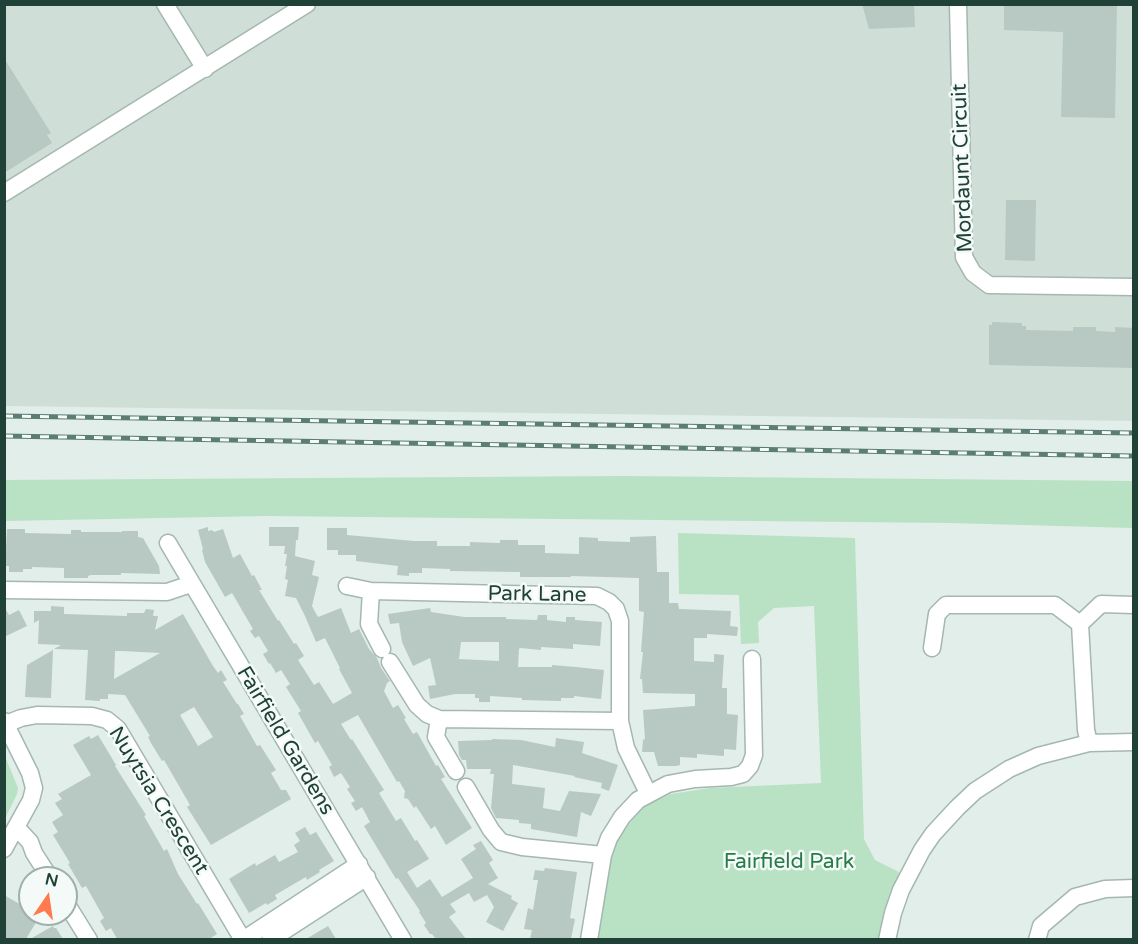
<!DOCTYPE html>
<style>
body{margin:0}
#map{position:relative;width:1138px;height:944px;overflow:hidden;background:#e2eee9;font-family:"Varela Round",sans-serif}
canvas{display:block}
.frame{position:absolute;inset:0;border:6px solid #204138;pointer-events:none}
.north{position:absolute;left:18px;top:866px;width:60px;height:60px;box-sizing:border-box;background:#f4faf7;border:2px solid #9fb0ab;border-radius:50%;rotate:13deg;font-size:16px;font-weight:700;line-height:24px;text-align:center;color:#204138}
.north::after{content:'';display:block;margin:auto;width:21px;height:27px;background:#ff7b4f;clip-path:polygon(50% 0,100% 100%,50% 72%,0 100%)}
</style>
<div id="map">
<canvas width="1138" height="944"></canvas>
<div class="frame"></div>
<div class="north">N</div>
</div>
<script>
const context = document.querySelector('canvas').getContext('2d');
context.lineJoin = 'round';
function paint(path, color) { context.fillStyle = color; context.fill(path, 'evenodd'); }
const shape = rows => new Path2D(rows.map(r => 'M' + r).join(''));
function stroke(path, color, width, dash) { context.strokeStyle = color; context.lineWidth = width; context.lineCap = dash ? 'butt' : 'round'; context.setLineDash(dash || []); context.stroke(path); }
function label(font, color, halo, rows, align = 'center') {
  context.font = font + ' "Varela Round",sans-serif'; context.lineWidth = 5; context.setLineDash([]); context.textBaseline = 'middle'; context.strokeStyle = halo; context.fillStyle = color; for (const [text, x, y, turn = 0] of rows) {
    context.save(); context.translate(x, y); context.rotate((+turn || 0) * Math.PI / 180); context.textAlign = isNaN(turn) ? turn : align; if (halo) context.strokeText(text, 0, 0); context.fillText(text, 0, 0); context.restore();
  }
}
const built = shape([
 [5,5,1133,5,1133,421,5,406]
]);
const green = shape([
 [625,476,1133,481,1133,528,950,523,266,516,5,521,5,480],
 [678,533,855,538,864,839,875,860,899,872,880,939,593,940,608,858,623,831,645,805,671,794,710,788,821,783,814,606,774,608,758,622,759,643,741,644,739,595,679,594],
 [5,756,18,788,17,794,5,819]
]);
const building = shape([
 [862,4,914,4,915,27,869,29],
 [1004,4,1117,4,1115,118,1061,117,1063,32,1004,30],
 [4,58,51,133,47,135,52,143,4,173],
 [1006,200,1036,200,1035,261,1005,260],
 [992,322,1022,323,1022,326,1026,326,1026,330,1073,331,1073,327,1096,327,1096,331,1115,332,1115,327,1134,328,1134,368,989,365,989,325,992,325],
 [208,527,208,531,212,530,214,532,223,529,233,558,240,554,252,576,254,575,262,590,259,590,278,621,279,620,294,644,296,643,304,656,298,660,314,685,319,682,333,704,352,693,339,669,340,668,325,638,316,642,305,616,296,598,285,596,288,580,285,579,287,566,285,566,287,554,284,554,285,546,269,546,269,527,299,527,298,540,296,540,295,556,315,561,312,575,319,577,312,606,314,610,318,617,341,608,351,633,359,629,369,649,377,658,381,668,390,681,387,683,384,691,393,708,398,705,406,718,404,719,413,734,417,732,436,766,438,765,445,777,441,779,472,828,446,845,435,826,431,829,416,806,414,808,408,799,404,798,405,791,399,781,397,782,358,715,341,724,351,740,352,739,384,790,379,793,396,821,401,818,415,841,417,840,429,859,407,872,417,888,430,879,442,897,473,878,461,859,476,849,473,845,481,841,493,860,489,863,498,878,488,884,512,896,511,899,518,903,503,931,486,922,494,907,487,895,474,902,469,893,450,904,456,912,449,917,466,939,436,939,432,934,430,934,424,925,426,923,419,912,420,911,398,878,396,879,364,826,370,822,362,807,356,811,351,803,355,801,347,789,350,787,341,773,334,777,329,767,332,765,318,741,315,743,298,713,301,711,286,687,290,684,281,670,276,673,270,663,269,664,263,654,268,651,259,636,255,638,250,631,253,629,232,593,225,597,205,562,202,550,203,549,198,530],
 [327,528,347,528,347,535,414,541,437,541,437,546,470,546,470,542,500,543,500,540,518,540,518,545,545,545,545,553,579,554,579,537,598,538,598,541,630,542,630,537,656,536,657,572,669,572,669,603,678,603,679,609,731,611,730,626,738,627,737,636,707,634,707,638,694,638,694,661,714,662,714,654,724,655,722,688,727,688,727,714,738,715,736,750,724,749,724,756,697,754,697,758,680,757,680,765,676,766,658,766,654,752,642,752,643,740,645,739,643,710,695,706,695,694,643,693,642,679,640,679,643,652,641,652,644,612,639,611,639,578,571,576,571,577,520,577,520,572,450,571,450,569,422,568,422,573,409,573,409,576,397,575,398,566,356,561,356,555,338,555,338,550,327,550],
 [7,529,25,529,25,533,71,534,71,530,81,530,81,532,122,532,122,531,138,531,138,537,143,538,159,566,160,574,121,573,121,575,91,575,88,576,88,578,64,578,64,568,32,567,32,569,23,569,23,572,9,572,9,566,5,566],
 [4,606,9,615,19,610,27,626,4,637],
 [51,606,64,607,64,614,127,616,127,613,144,613,146,609,154,610,153,616,158,616,155,630,183,614,213,666,218,673,221,670,227,680,223,682,237,704,238,704,244,714,240,716,257,746,260,745,276,770,271,773,281,790,286,790,291,799,211,845,187,807,190,805,164,760,162,761,151,743,148,737,150,736,125,695,108,694,108,699,100,699,100,701,85,700,88,650,54,649,61,645,38,644,39,620,34,623,34,611,51,611],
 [115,651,122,651,160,653,114,679],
 [194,707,213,737,198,746,180,715],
 [430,608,431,612,464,617,506,617,506,619,537,620,538,615,547,615,547,620,566,622,566,617,575,617,575,620,602,622,600,646,573,644,573,649,541,647,541,650,520,648,519,649,518,667,552,667,552,665,576,667,604,670,601,699,574,696,574,698,561,698,561,701,522,700,522,698,490,696,490,702,479,702,479,698,475,698,475,694,455,694,430,699,428,686,436,685,430,658,413,666,402,642,399,623,390,624,388,614],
 [461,642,499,642,499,661,459,659],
 [53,650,51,698,25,697,27,665],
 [98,735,116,765,115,766,146,815,144,816,164,851,167,849,178,874,197,904,198,903,217,934,209,939,117,939,111,928,106,931,100,921,104,918,86,886,82,888,68,864,70,863,53,835,58,832,52,822,63,815,55,803,62,799,58,794,91,775,73,745,89,736,91,739],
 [556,738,584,742,582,753,618,765,609,791,601,788,602,783,574,777,575,776,513,765,512,784,545,788,543,808,560,811,569,791,601,794,591,816,581,812,577,837,531,829,531,824,519,823,519,820,496,818,491,808,494,774,490,774,491,769,467,769,466,760,462,760,459,755,458,741,492,740,492,739,521,740,555,747],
 [305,827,310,835,316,832,334,861,319,870,320,872,307,880,306,877,275,895,277,899,267,905,266,903,249,913,229,879,255,863,256,866,275,855,279,862,298,852,294,845,300,841,295,833],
 [545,868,577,872,570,918,575,919,571,939,530,939,532,930,524,929,528,908,533,910,538,880,533,880,535,870,544,871],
 [4,895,30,910,30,914,41,914,26,939,4,939],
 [53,926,54,928,56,928,63,939,30,939],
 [328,926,336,939,306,939]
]);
const minor = shape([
 [165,4,205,69],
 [958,4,964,257,973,273,989,285,1134,287],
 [4,193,307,4],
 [168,543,403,940],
 [347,586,371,591,597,596,609,602,616,609,620,621,620,721,626,748,648,793],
 [4,590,167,592,191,584],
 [371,591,369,624,382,649],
 [932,648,937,614,946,605,1055,605,1080,624],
 [390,662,417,705,427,714,439,719,620,721],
 [439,719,436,737,456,771],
 [4,721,30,773,34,788,31,800,4,849],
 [6,724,21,718,37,715,92,716,107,720,118,729,243,940,359,864],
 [1089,743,1086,730,1080,624,1101,604,1134,605],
 [466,787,491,830,501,842,522,847,603,855],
 [17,828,30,842,34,853,50,878],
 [66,903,89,940],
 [270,940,367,877],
 [589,940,603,855,609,838,622,817,638,800,668,784,695,779,731,777,743,774,750,766,754,755,752,659],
 [887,940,893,913,901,890,922,850,933,834,957,808,975,791,1009,769,1038,756,1089,743,1134,742],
 [1037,940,1041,926,1075,897,1105,889,1134,888]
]);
const rail = shape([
 [4,416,1134,433],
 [4,436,1134,456]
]);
const streetNames = [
 ["Mordaunt Circuit",963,168,-92],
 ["Park Lane",537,595,1],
 ["Fairfield Gardens",285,741,59],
 ["Nuytsia Crescent",158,801,58]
];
const parkNames = [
 ["Fairfield Park",789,862]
];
paint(built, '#d0ded8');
paint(green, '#b9e1c4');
paint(building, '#b7c9c2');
stroke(minor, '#a4b7b0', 19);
stroke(minor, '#fff', 16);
stroke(rail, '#5b7d73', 5);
stroke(rail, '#f4faf7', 3, [9]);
label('21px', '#204138', '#f4faf7', streetNames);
label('21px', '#267c48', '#f4faf7', parkNames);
</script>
